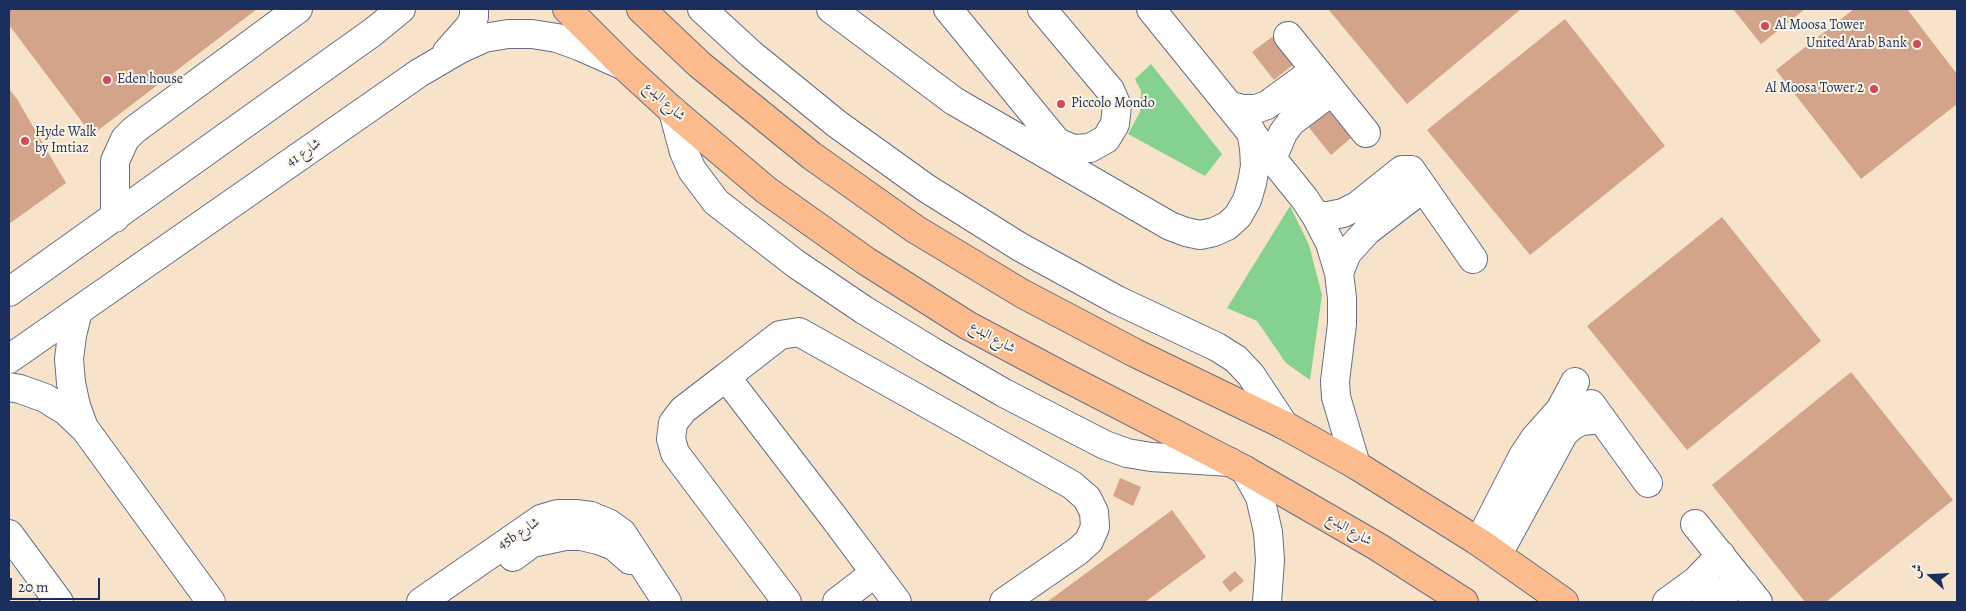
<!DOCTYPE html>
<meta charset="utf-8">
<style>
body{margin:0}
#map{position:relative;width:1966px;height:611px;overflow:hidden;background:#f6e3c9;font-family:Alegreya,Amiri,serif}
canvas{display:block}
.frame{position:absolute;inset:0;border:10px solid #1b2f5e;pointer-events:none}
.north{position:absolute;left:1906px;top:551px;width:50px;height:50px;-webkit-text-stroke:4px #fcf5e5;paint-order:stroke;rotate:289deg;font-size:14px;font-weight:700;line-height:20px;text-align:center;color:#1b2f5e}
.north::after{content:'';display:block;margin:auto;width:18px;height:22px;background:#1b2f5e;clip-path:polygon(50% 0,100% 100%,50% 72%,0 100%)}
.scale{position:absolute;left:10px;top:578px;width:90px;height:22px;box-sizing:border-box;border:2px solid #1b2f5e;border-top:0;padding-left:6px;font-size:15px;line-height:18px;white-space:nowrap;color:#1b2f5e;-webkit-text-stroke:4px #fcf5e5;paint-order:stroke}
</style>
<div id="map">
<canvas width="1966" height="611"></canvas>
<div class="frame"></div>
<div class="north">ش</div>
<div class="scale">20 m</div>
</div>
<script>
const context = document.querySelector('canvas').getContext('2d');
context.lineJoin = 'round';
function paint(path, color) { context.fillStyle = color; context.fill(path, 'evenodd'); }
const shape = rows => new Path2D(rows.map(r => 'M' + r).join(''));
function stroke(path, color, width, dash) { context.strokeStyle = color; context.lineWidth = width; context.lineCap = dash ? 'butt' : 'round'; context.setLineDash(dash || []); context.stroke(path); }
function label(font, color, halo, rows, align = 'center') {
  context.font = font + ' Alegreya,Amiri,serif'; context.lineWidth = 4; context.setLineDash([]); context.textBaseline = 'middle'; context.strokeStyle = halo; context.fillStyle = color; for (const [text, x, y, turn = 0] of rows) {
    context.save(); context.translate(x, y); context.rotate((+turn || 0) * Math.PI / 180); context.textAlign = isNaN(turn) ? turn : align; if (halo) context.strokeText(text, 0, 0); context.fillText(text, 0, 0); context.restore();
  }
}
const green = shape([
 [1151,64,1222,154,1205,176,1128,134,1140,112,1141,91,1135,79],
 [1290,206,1309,245,1322,295,1310,380,1286,363,1257,321,1227,308]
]);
const building = shape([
 [9,9,257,9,92,135,9,25],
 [1328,9,1521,9,1407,104],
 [1733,9,1805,9,1761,44],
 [1854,9,1907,9,1957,74,1957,104,1861,179,1776,70],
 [1565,19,1665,146,1530,255,1427,130],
 [1272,37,1294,64,1274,80,1252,52],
 [9,89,17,99,66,183,9,224],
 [1323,103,1351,138,1331,155,1303,120],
 [1722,217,1821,341,1687,450,1587,326],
 [1851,372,1953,500,1826,602,1805,602,1712,485],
 [1120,478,1141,487,1133,506,1113,496],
 [1172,510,1206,557,1145,602,1047,602],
 [1235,571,1244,581,1230,592,1222,582]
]);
const minor = shape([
 [702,9,751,54,837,124,926,188,1020,247,1117,300,1217,347,1236,359,1251,375,1284,425],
 [831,9,954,101,1170,226,1186,232,1200,235,1214,232,1227,226,1238,216,1247,200,1252,183,1255,166,1254,148,1251,131],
 [948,9,1057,142,1066,159],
 [1042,9,1110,90,1117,106,1115,124,1106,139,1090,148,1073,149,1057,142],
 [1151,9,1304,198,1316,216,1330,243,1339,273,1342,298,1342,324,1335,381,1336,397,1356,465],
 [1288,36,1366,133],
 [447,52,470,26,474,17,474,9],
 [1231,106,1243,109,1256,109,1267,105,1315,70],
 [673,111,684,152,692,170,716,202,796,264,864,310,933,352,1004,393,1105,445,1127,453,1151,457,1230,462],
 [1272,159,1283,133,1291,122,1332,91],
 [1316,216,1328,216,1343,213,1357,206,1402,170,1411,170,1473,259],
 [115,218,115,161,125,139,134,130,298,9],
 [1339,273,1347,253,1367,231,1423,188],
 [9,292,373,32,401,9],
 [78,311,72,335,69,359,71,383,76,406,84,428],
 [9,359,419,73,460,49,484,38,508,34,532,34,557,38,579,46,622,65],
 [726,377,780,335,799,332,1072,485,1087,498,1094,512,1095,527,1089,541,1078,551,1004,602],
 [9,387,20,389,45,398,66,411,85,429,211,602],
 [1591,404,1648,483],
 [1245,470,1260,497,1268,532,1270,560,1267,602],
 [1695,524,1758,602],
 [9,534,59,602],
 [1479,542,1523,456,1535,438,1560,410,1575,382],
 [1498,554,1564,433,1572,426,1581,421,1602,419],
 [513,557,532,543,565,536,581,536,598,540,614,546,630,560],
 [421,602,541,519,558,514,575,514,591,516,608,523,622,533,667,602],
 [787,602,675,453,671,439,673,423,683,410,726,377,832,515,897,602],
 [837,602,875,573],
 [1667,602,1697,580,1721,555],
 [1707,602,1725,590,1744,584]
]);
const major = shape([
 [567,9,624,66,673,111,766,190,866,261,967,325,1061,375,1245,470,1378,547,1464,602],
 [641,9,700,65,812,156,915,229,1023,294,1135,353,1284,425,1356,465,1479,542,1564,602]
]);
const markers = [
 [1765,26,5,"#d1495b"],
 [1917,44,5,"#d1495b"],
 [107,80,5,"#d1495b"],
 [1874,89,5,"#d1495b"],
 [1061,104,5,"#d1495b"],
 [25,141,5,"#d1495b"]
];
const poiNames = [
 ["Al Moosa Tower",1775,26],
 ["United Arab Bank",1907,44,"right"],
 ["Eden house",117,80],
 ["Al Moosa Tower 2",1864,89,"right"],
 ["Piccolo Mondo",1071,104],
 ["Hyde Walk",35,133],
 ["by Imtiaz",35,149]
];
const streetNames = [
 ["شارع البدع",664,102,42],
 ["شارع 41",304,153,-35],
 ["شارع البدع",992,338,29],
 ["شارع البدع",1349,530,30],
 ["45b شارع",519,534,-33]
];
paint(green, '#85d290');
paint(building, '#d3a38a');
stroke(minor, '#686e83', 30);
stroke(major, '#686e83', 30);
stroke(minor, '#fff', 28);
stroke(major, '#fbbb8c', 28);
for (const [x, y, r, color] of markers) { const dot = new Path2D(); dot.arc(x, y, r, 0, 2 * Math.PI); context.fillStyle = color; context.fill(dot); stroke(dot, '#fcf5e5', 2); }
label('14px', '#1b2f5e', '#fcf5e5', poiNames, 'left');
label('14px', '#1b2f5e', '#fcf5e5', streetNames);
</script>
